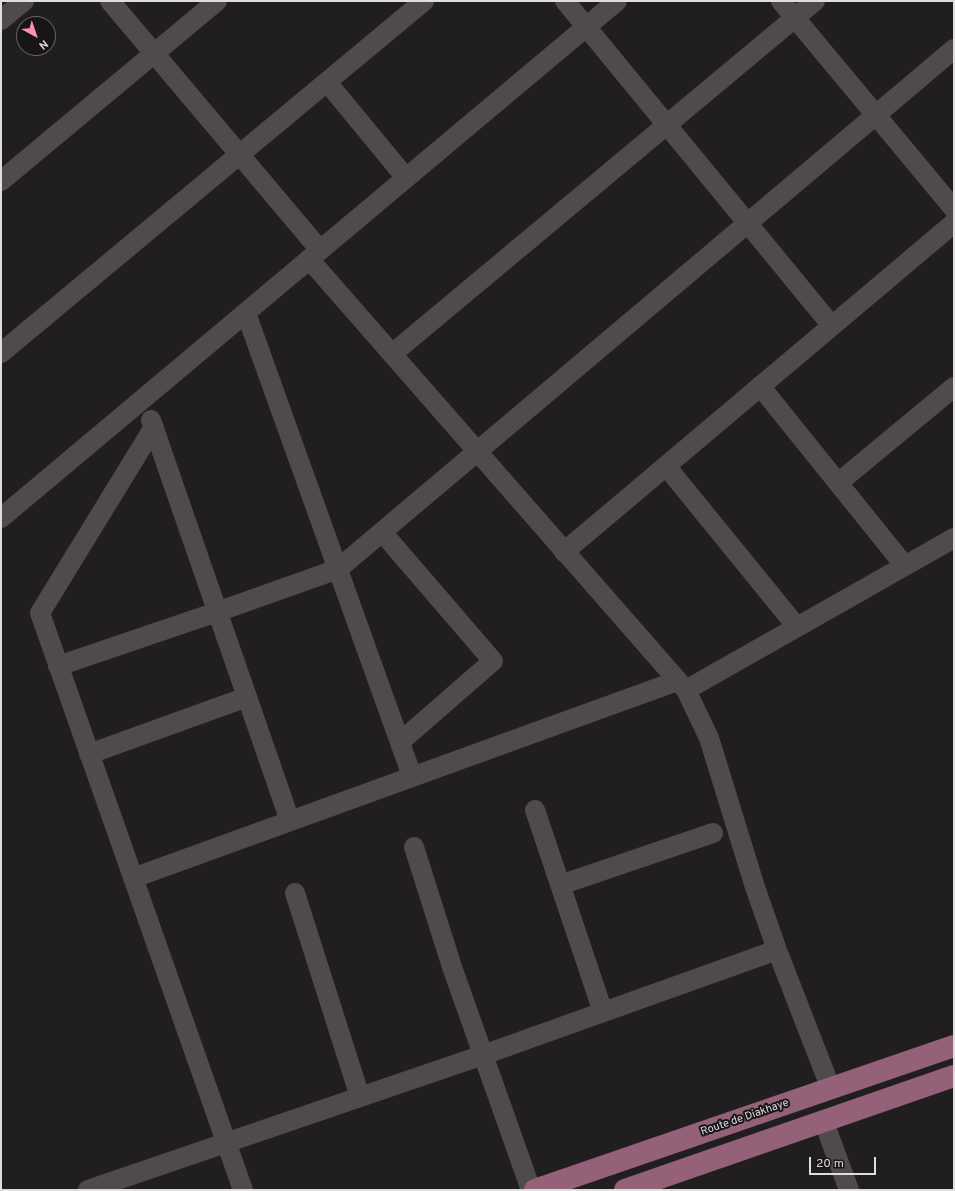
<!DOCTYPE html>
<style>
body{margin:0}
#map{position:relative;width:955px;height:1191px;overflow:hidden;background:#211e1f;font-family:Overpass,sans-serif}
canvas{display:block}
.frame{position:absolute;inset:0;border:2px solid #dfddde;pointer-events:none}
.north{position:absolute;left:16px;top:16px;width:40px;height:40px;box-sizing:border-box;background:#181516;border:1px solid #686566;border-radius:50%;rotate:140deg;font-size:11px;font-weight:700;line-height:16px;text-align:center;color:#dfddde}
.north::after{content:'';display:block;margin:auto;width:14px;height:18px;background:#fd8ec0;clip-path:polygon(50% 0,100% 100%,50% 72%,0 100%)}
.scale{position:absolute;left:809px;top:1157px;width:67px;height:18px;box-sizing:border-box;border:2px solid #dfddde;border-top:0;padding-left:5px;font-size:12px;line-height:14px;white-space:nowrap;color:#dfddde;-webkit-text-stroke:3px #181516;paint-order:stroke}
</style>
<div id="map">
<canvas width="955" height="1191"></canvas>
<div class="frame"></div>
<div class="north">N</div>
<div class="scale">20 m</div>
</div>
<script>
const context = document.querySelector('canvas').getContext('2d');
context.lineJoin = 'round';
const shape = rows => new Path2D(rows.map(r => 'M' + r).join(''));
function stroke(path, color, width, dash) { context.strokeStyle = color; context.lineWidth = width; context.lineCap = dash ? 'butt' : 'round'; context.setLineDash(dash || []); context.stroke(path); }
function label(font, color, halo, rows, align = 'center') {
  context.font = font + ' Overpass,sans-serif'; context.lineWidth = 4; context.setLineDash([]); context.textBaseline = 'middle'; context.strokeStyle = halo; context.fillStyle = color; for (const [text, x, y, turn = 0] of rows) {
    context.save(); context.translate(x, y); context.rotate((+turn || 0) * Math.PI / 180); context.textAlign = isNaN(turn) ? turn : align; if (halo) context.strokeText(text, 0, 0); context.fillText(text, 0, 0); context.restore();
  }
}
const minor = shape([
 [110,1,320,250],
 [565,1,832,326],
 [781,1,954,209],
 [1,20,24,1],
 [327,82,406,178],
 [1,181,217,1],
 [309,259,686,690,709,738,755,887,777,950,831,1089],
 [246,313,412,776],
 [1,353,424,1],
 [392,354,815,1],
 [760,386,905,566],
 [151,420,290,821],
 [154,427,40,613,243,1190],
 [666,466,797,627],
 [838,483,954,387],
 [1,518,617,1],
 [382,532,493,661,400,742],
 [564,552,954,223],
 [58,666,217,612,338,569,954,49],
 [686,690,954,538],
 [89,754,247,697],
 [535,810,603,1012],
 [414,847,452,967,531,1190],
 [133,878,677,681],
 [560,885,713,833],
 [295,893,360,1097],
 [824,1122,849,1190],
 [88,1190,483,1055,777,950]
]);
const primary = shape([
 [535,1190,954,1046],
 [625,1190,954,1076]
]);
const streetNames = [
 ["Route de Diakhaye",745,1118,-19]
];
stroke(minor, '#4f4b4d', 20);
stroke(primary, '#956178', 22);
label('11px', '#dfddde', '#181516', streetNames);
</script>
